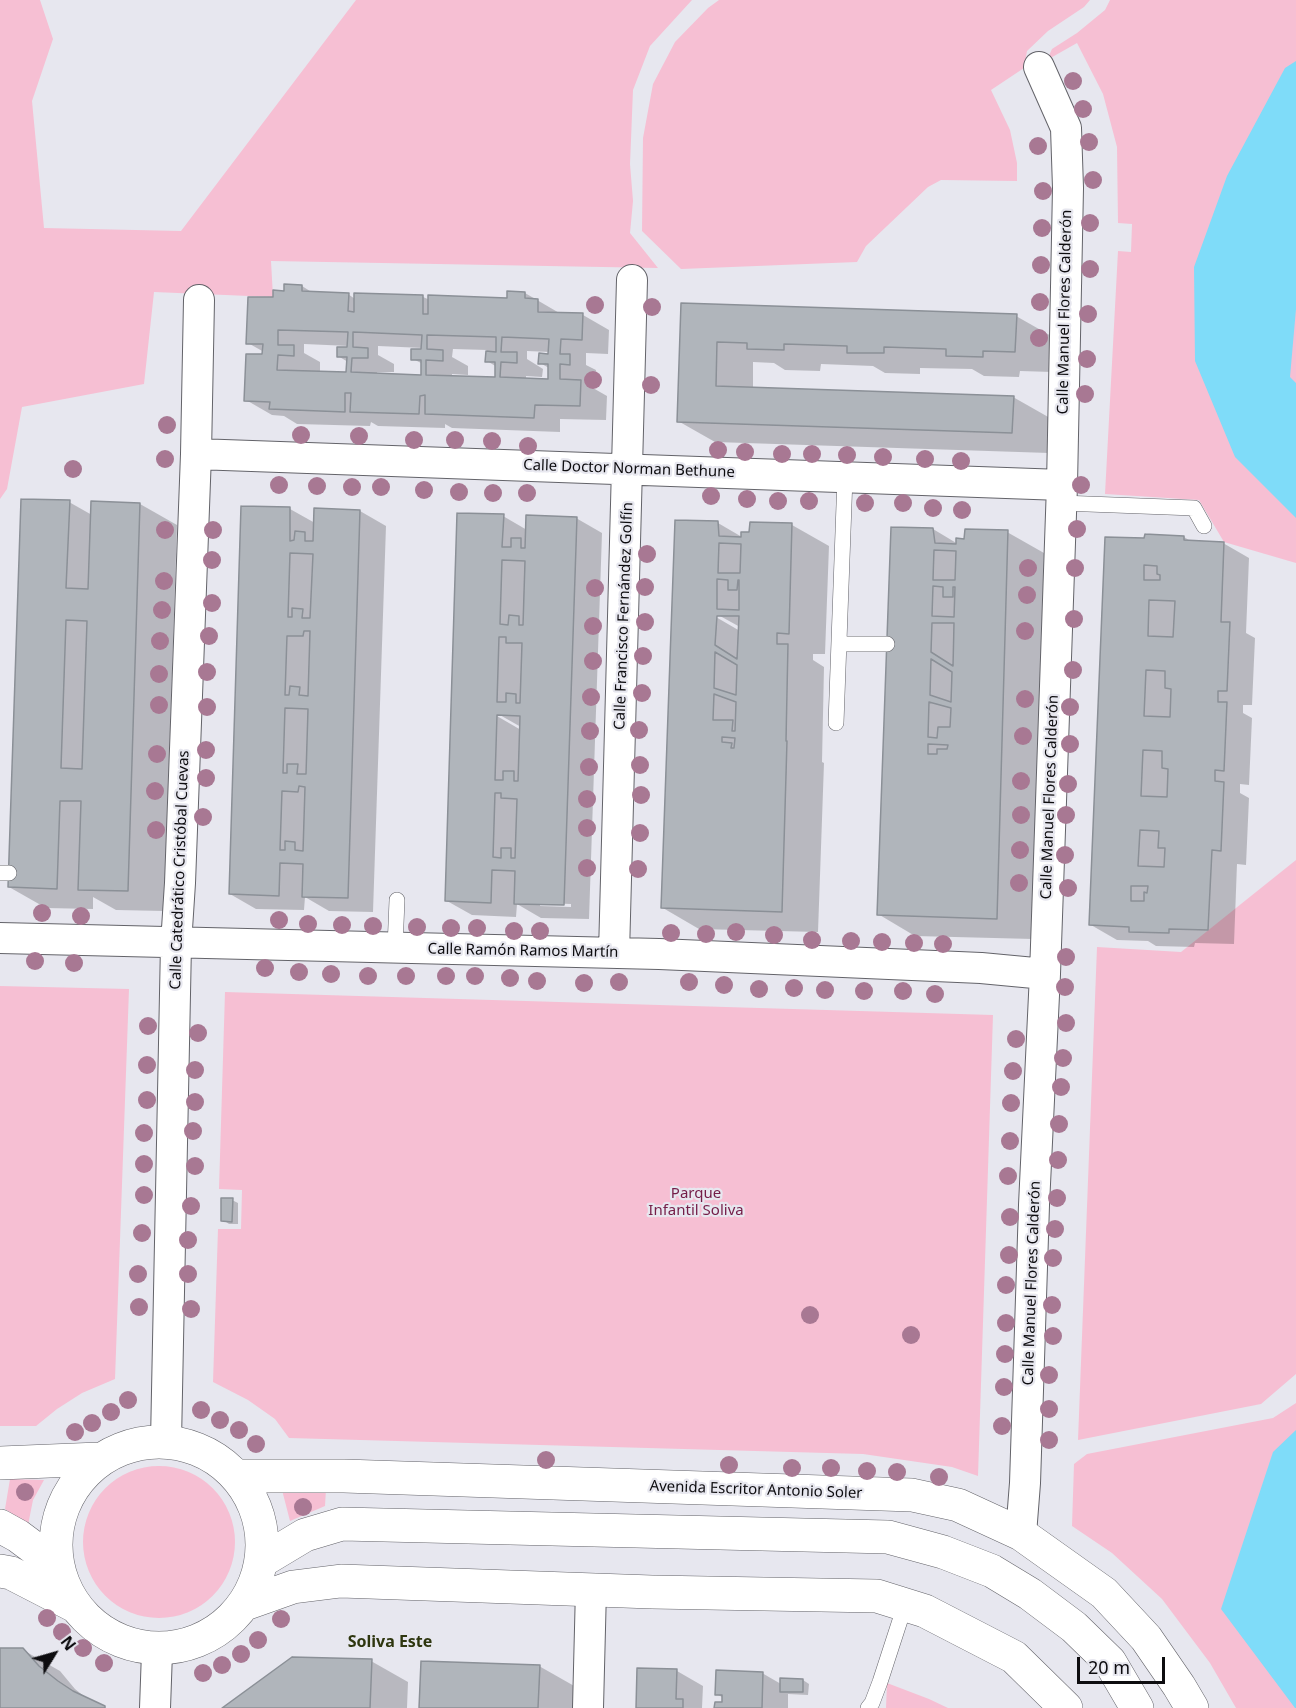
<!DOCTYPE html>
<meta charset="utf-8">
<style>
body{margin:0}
#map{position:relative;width:1296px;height:1708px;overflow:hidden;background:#e7e7ef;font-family:"Noto Sans",sans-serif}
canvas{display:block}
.north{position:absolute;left:24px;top:1624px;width:60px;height:60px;-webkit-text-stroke:4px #e7e7ef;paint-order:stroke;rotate:53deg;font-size:16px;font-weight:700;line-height:24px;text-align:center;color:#0d0c0f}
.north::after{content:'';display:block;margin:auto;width:21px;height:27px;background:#0d0c0f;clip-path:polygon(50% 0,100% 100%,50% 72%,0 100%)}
.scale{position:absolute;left:1077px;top:1657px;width:88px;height:27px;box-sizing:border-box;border:3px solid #0d0c0f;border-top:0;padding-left:8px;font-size:18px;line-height:21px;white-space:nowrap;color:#0d0c0f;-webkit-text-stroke:4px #e7e7ef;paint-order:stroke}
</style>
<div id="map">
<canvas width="1296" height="1708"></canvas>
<div class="north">N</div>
<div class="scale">20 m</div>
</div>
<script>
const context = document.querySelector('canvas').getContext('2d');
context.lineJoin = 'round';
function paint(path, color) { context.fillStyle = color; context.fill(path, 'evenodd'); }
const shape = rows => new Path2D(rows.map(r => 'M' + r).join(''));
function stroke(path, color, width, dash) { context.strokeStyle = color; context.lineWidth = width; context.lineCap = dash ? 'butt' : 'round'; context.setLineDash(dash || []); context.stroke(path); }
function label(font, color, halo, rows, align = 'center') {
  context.font = font + ' "Noto Sans",sans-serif'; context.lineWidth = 4.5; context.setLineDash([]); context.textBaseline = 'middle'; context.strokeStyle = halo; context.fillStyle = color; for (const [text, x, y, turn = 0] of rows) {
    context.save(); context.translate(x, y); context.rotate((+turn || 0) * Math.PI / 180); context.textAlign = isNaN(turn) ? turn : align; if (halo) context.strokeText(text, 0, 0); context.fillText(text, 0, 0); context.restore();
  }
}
const green = shape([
 [0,0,40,0,53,39,32,101,44,228,181,231,356,0,692,0,650,46,633,90,630,164,633,201,630,233,658,268,271,261,273,297,154,292,144,384,22,407,7,489,0,499],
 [719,0,1090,0,1084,7,1048,31,1027,51,1024,68,991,90,1010,130,1017,163,1017,181,941,180,928,187,866,246,857,262,681,269,642,231,643,138,653,84,675,42,708,8],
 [1110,0,1296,0,1296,563,1224,542,1199,500,1105,494,1118,251,1131,252,1132,224,1118,223,1117,147,1103,94,1077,43,1047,60,1052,49,1077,33,1105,10],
 [1296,860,1296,1374,1261,1404,1078,1440,1097,947,1181,952],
 [0,986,129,989,115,1379,82,1393,57,1409,36,1426,0,1426],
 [225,992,993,1015,978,1476,952,1467,863,1454,289,1438,275,1419,248,1400,213,1382,218,1229,241,1229,242,1190,219,1189],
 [1296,1403,1296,1708,1236,1708,1210,1663,1162,1599,1112,1553,1072,1526,1074,1464,1087,1454,1273,1418],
 '83 1542a76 76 0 1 1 152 0a76 76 0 1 1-152 0Z',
 [10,1479,44,1480,33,1500,28,1525,5,1509],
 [281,1486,326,1489,325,1506,290,1521],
 [887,1683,929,1699,948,1708,886,1708]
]);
const water = shape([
 [1296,61,1296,309,1290,377,1296,383,1296,518,1235,457,1195,361,1194,267,1227,176,1285,68],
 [1296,1430,1296,1708,1295,1708,1221,1609,1273,1452]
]);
const shadow = shape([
 [302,286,313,293,348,294,355,299,423,297,430,300,508,300,525,293,561,314,583,315,609,330,608,354,586,353,586,365,596,370,595,379,586,378,586,384,607,396,606,420,560,419,560,432,452,428,445,424,445,428,378,426,371,422,370,426,297,424,284,416,272,415,246,400,264,356,264,352,248,343,275,299],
 [304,344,349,346,349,349,338,356,348,362,348,373,320,373,320,362,304,353],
 [378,346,423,348,423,351,413,359,423,364,422,376,377,375,377,372,394,372,394,364,378,355],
 [453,349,487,350,487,361,497,367,496,379,452,377,452,374,468,375,468,366,452,357],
 [527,351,550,352,550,355,540,363,549,368,549,380,526,379,526,376,542,377,543,369,527,359],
 [682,305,1016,316,1053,337,1052,372,1020,371,1019,377,984,376,972,369,920,368,920,374,885,373,873,366,821,364,820,371,785,370,774,363,753,362,753,389,1013,397,1050,418,1049,453,715,442,678,421],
 [69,502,92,515,140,504,177,525,164,911,116,910,93,897,93,909,46,908,9,887],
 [242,507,290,509,315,523,360,511,386,526,373,912,329,911,305,897,304,910,256,909,230,894],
 [503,516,527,530,576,518,602,533,589,919,541,918,517,904,516,917,472,915,447,901],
 [491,710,521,727,521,730,490,712],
 [540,903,571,904,571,907,540,906],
 [718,523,742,537,751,533,751,524,792,525,829,546,825,654,813,654,813,660,824,667,822,762,824,763,818,932,699,929,663,908],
 [711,611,740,627,740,631,709,613],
 [933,529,958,544,1007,532,1044,553,1033,939,915,936,878,914],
 [1184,537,1192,542,1223,543,1249,558,1246,633,1255,638,1252,705,1243,705,1243,713,1252,718,1249,785,1240,784,1240,793,1249,798,1246,865,1237,864,1234,944,1195,943,1194,947,1156,946,1148,941,1117,940,1091,925,1146,540],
 [232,1200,238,1203,238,1224,229,1224,223,1220],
 [0,1649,23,1650,60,1671,75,1689,90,1701,106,1708,0,1708],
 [371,1661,408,1682,407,1708,225,1708],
 [539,1666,576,1687,575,1708,421,1708],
 [677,1671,703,1686,702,1708,637,1708],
 [762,1673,781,1684,803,1680,809,1684,808,1695,788,1694,788,1708,716,1708,723,1704,724,1698,716,1694]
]);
const building = shape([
 [284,284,302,285,302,291,349,293,348,311,354,312,354,293,423,295,423,314,428,314,428,295,507,298,507,291,525,292,525,298,538,299,538,312,583,313,582,340,561,339,560,354,570,354,570,365,560,364,560,379,581,380,580,406,535,405,534,418,425,414,425,395,420,396,419,414,350,412,351,393,345,393,345,412,269,409,270,402,244,401,246,354,262,354,263,344,246,344,248,297,273,297,273,290,284,291,284,284],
 [278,330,348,332,347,347,337,347,337,357,347,357,346,372,277,370,278,355,294,356,294,345,278,345,278,330],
 [353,332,422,335,421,349,411,349,411,360,421,360,421,375,351,372,352,358,368,358,368,348,353,347,353,332],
 [427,335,496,337,496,352,486,351,485,362,495,362,495,377,426,375,426,360,443,361,443,350,427,349,427,335],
 [502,337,549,339,548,354,539,353,538,364,548,364,548,379,500,377,501,362,517,363,517,352,501,352,502,337],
 [681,303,1017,314,1015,352,983,351,983,357,946,356,946,349,884,347,884,353,847,353,847,346,784,344,784,350,747,349,747,343,717,342,716,386,1014,396,1012,433,677,422,681,303],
 [21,499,70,500,66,588,88,589,91,501,140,503,128,891,78,890,81,801,60,801,57,889,8,887,21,499],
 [66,620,87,621,82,769,61,768,66,620],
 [241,506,290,507,290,541,294,540,295,531,305,532,305,541,313,541,314,508,360,510,348,898,302,897,303,864,280,863,279,896,229,894,241,506],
 [290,553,313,554,310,618,302,618,303,609,292,608,292,617,288,617,290,553],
 [304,631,310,631,308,696,299,695,300,687,290,686,289,695,285,695,287,636,303,636,304,631],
 [285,708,308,709,306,774,297,774,298,764,287,764,287,773,283,773,285,708],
 [299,786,305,787,303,851,295,850,295,842,285,841,285,850,280,850,282,791,298,792,299,786],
 [457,513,504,514,502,547,511,547,511,538,521,538,521,548,525,548,526,515,577,517,564,905,514,904,515,871,492,870,491,903,445,901,457,513],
 [502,560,525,561,523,625,519,625,519,616,509,615,508,625,500,624,502,560],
 [499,637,506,637,506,643,522,643,520,703,516,703,516,694,506,693,506,702,497,702,499,637],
 [497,715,520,716,518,781,514,781,514,771,503,771,503,780,495,780,497,715],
 [495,793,501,793,501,798,517,799,515,858,511,858,511,848,501,848,501,858,493,857,495,793],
 [675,520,718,521,719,536,741,537,741,532,749,532,750,522,792,523,789,634,777,633,777,644,788,644,786,741,787,741,782,912,661,908,675,520],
 [719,543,741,544,740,573,718,573,719,543],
 [717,579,728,580,728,590,737,590,738,580,739,580,739,610,717,609,717,579],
 [717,616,739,616,737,659,715,645,717,616],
 [715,652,737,665,736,695,714,688,715,652],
 [714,694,736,702,735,731,732,731,733,720,713,720,714,694],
 [722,737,735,738,734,748,731,748,732,743,722,742,722,737],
 [891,527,933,528,935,543,956,544,956,538,964,539,965,529,1008,530,997,919,877,915,891,527],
 [934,550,956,551,955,580,933,580,934,550],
 [933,586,943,587,943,597,953,597,953,587,955,587,954,617,932,616,933,586],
 [932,623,954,623,953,666,931,652,932,623],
 [931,659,952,672,951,702,930,695,931,659],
 [929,702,951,708,950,727,938,727,937,738,928,737,929,702],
 [928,744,948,745,947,749,937,749,937,754,928,754,928,744],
 [1145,534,1184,536,1184,540,1224,542,1221,622,1230,622,1227,691,1218,691,1218,702,1227,702,1224,771,1215,770,1215,781,1224,782,1221,851,1212,850,1208,930,1169,929,1169,933,1129,932,1129,927,1089,925,1105,537,1144,538,1145,534],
 [1144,565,1157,566,1157,574,1160,575,1160,580,1144,580,1144,565],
 [1149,600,1175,601,1173,637,1148,636,1149,600],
 [1146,670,1165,671,1165,688,1171,689,1170,717,1144,716,1146,670],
 [1143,750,1162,751,1162,768,1168,769,1167,797,1141,796,1143,750],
 [1140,830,1159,831,1158,848,1165,848,1164,867,1138,866,1140,830],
 [1131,886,1148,886,1147,893,1144,892,1144,901,1131,901,1131,886],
 [221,1198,233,1198,232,1222,221,1221,221,1198],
 [0,1648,23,1648,39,1666,58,1681,73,1691,105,1706,105,1708,0,1708,0,1648],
 [292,1657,372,1659,370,1708,222,1708,292,1657],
 [421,1661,540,1665,538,1708,419,1708,421,1661],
 [637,1668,677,1669,676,1699,683,1699,683,1708,636,1708,637,1668],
 [716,1670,763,1672,762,1708,714,1708,715,1702,722,1702,722,1695,715,1695,716,1670],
 [780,1678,803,1679,803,1692,780,1692,780,1678]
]);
const service = shape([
 [1061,503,1194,508,1204,526],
 [839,644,887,644],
 [836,723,845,477],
 [0,873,9,873],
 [395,948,397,900],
 [868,1708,872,1703,880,1682,905,1605]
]);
const minor = shape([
 [196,454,1062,485],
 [0,938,659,954,981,968,1045,974],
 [614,953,632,280],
 [166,1441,176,944,180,883,196,454,199,300],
 [1021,1534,1025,1483,1034,1205,1045,974,1062,485,1068,188,1066,128,1039,67],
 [155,1708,157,1652],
 [588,1708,591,1589]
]);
const tertiary = shape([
 '56 1545a103 103 0 1 1 206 0a103 103 0 1 1-206 0Z',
 [0,1463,99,1459],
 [237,1476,344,1476,912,1495,958,1505,1021,1534,1104,1593,1146,1638,1179,1686,1192,1708],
 [0,1526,18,1536,57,1565],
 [265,1559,305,1535,342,1524,888,1537,943,1552,992,1571,1030,1594,1074,1627,1110,1662,1137,1708],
 [0,1571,11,1573,75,1606],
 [245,1604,293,1587,341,1581,652,1592,877,1596,925,1611,1014,1657,1066,1708]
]);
const trees = [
 [1073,81],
 [1083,109],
 [1089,142],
 [1038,146],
 [1093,180],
 [1043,191],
 [1090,223],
 [1042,228],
 [1041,265],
 [1090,269],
 [1040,302],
 [595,305],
 [652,307],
 [1088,314],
 [1039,338],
 [1087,359],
 [593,380],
 [651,385],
 [1085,394],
 [167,425],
 [301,435],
 [359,436],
 [414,440],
 [455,440],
 [492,441],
 [528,446],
 [718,450],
 [745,452],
 [782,454],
 [812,454],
 [847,455],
 [883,457],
 [165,459],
 [925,459],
 [961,461],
 [73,469],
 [279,485],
 [1081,485],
 [317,486],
 [352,487],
 [381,487],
 [424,490],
 [459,492],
 [493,493],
 [527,493],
 [711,496],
 [747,499],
 [778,501],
 [809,501],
 [865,503],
 [903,503],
 [933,508],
 [962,510],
 [1077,529],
 [165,530],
 [213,530],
 [647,554],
 [212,560],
 [1028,568],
 [1075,568],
 [164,581],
 [645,587],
 [595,588],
 [1027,595],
 [212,603],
 [162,610],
 [1074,619],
 [645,622],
 [593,626],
 [1025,631],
 [209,636],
 [160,641],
 [643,656],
 [593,661],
 [1073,670],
 [207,672],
 [159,674],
 [642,693],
 [591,697],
 [1025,699],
 [159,705],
 [207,707],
 [1070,707],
 [639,730],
 [590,731],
 [1023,736],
 [1070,744],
 [206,750],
 [157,754],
 [640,765],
 [589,767],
 [206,778],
 [1021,781],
 [1068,784],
 [155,791],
 [641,795],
 [587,799],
 [1021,815],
 [1066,815],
 [203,817],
 [587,828],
 [156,830],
 [640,833],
 [1020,850],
 [1065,855],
 [587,868],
 [638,869],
 [1019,883],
 [1068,888],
 [42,913],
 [81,916],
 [279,920],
 [308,924],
 [342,925],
 [373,926],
 [417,927],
 [451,928],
 [477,928],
 [514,931],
 [540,931],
 [736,932],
 [671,933],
 [706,934],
 [774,935],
 [812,940],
 [851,941],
 [882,942],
 [914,943],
 [943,944],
 [1066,957],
 [35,961],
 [74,963],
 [265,968],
 [299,972],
 [331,974],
 [368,976],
 [406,976],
 [446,976],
 [475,976],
 [510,978],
 [537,981],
 [619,982],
 [689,982],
 [584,983],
 [724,985],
 [1065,987],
 [794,988],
 [759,989],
 [825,990],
 [864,991],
 [903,991],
 [935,994],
 [1066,1023],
 [148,1026],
 [198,1033],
 [1016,1039],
 [1063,1058],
 [147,1065],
 [195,1070],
 [1013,1071],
 [1061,1087],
 [147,1100],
 [195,1102],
 [1011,1103],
 [1059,1124],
 [193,1131],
 [144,1133],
 [1010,1141],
 [1058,1160],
 [144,1164],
 [195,1166],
 [1008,1176],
 [144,1195],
 [1057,1198],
 [191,1206],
 [1010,1217],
 [1055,1229],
 [142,1233],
 [188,1240],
 [1009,1255],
 [1053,1258],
 [138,1274],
 [188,1274],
 [1006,1285],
 [1052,1305],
 [139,1307],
 [191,1309],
 [810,1315],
 [1006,1323],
 [911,1335],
 [1053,1336],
 [1005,1354],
 [1049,1375],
 [1004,1387],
 [128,1400],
 [1049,1409],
 [201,1410],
 [111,1412],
 [220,1420],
 [92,1423],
 [1002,1426],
 [239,1430],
 [75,1432],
 [1049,1440],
 [256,1444],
 [546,1460],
 [729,1465],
 [792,1468],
 [831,1468],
 [867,1471],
 [897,1472],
 [939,1477],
 [25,1492],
 [303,1507],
 [47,1618],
 [281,1619],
 [62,1632],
 [258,1640],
 [83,1648],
 [241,1654],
 [104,1663],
 [222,1665],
 [203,1673]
];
const streetNames = [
 ["Calle Manuel Flores Calderón",1065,312,-89],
 ["Calle Doctor Norman Bethune",629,469,2],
 ["Calle Francisco Fernández Golfín",624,616,-88],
 ["Calle Manuel Flores Calderón",1050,797,-88],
 ["Calle Catedrático Cristóbal Cuevas",180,870,-88],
 ["Calle Ramón Ramos Martín",523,951,1],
 ["Calle Manuel Flores Calderón",1032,1283,-88],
 ["Avenida Escritor Antonio Soler",756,1490,2]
];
const parkNames = [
 ["Parque",696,1194],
 ["Infantil Soliva",696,1211]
];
const neighbourhoodNames = [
 ["Soliva Este",390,1642]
];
paint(green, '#f6bfd3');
paint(water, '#7fdcf9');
paint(shadow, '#0003');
paint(building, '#b0b5bb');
stroke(building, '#8b9097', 1.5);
stroke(service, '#636369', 16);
stroke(minor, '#636369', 32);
stroke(tertiary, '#636369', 34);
stroke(service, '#fff', 15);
stroke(minor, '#fff', 30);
stroke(tertiary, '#fff', 33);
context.fillStyle = '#a87893';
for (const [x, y] of trees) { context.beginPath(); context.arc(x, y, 9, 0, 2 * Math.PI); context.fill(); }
label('15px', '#0d0c0f', '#e7e7ef', streetNames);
label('15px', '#741d48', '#e7e7ef', parkNames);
label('bold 16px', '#2e360f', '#e7e7ef', neighbourhoodNames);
</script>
